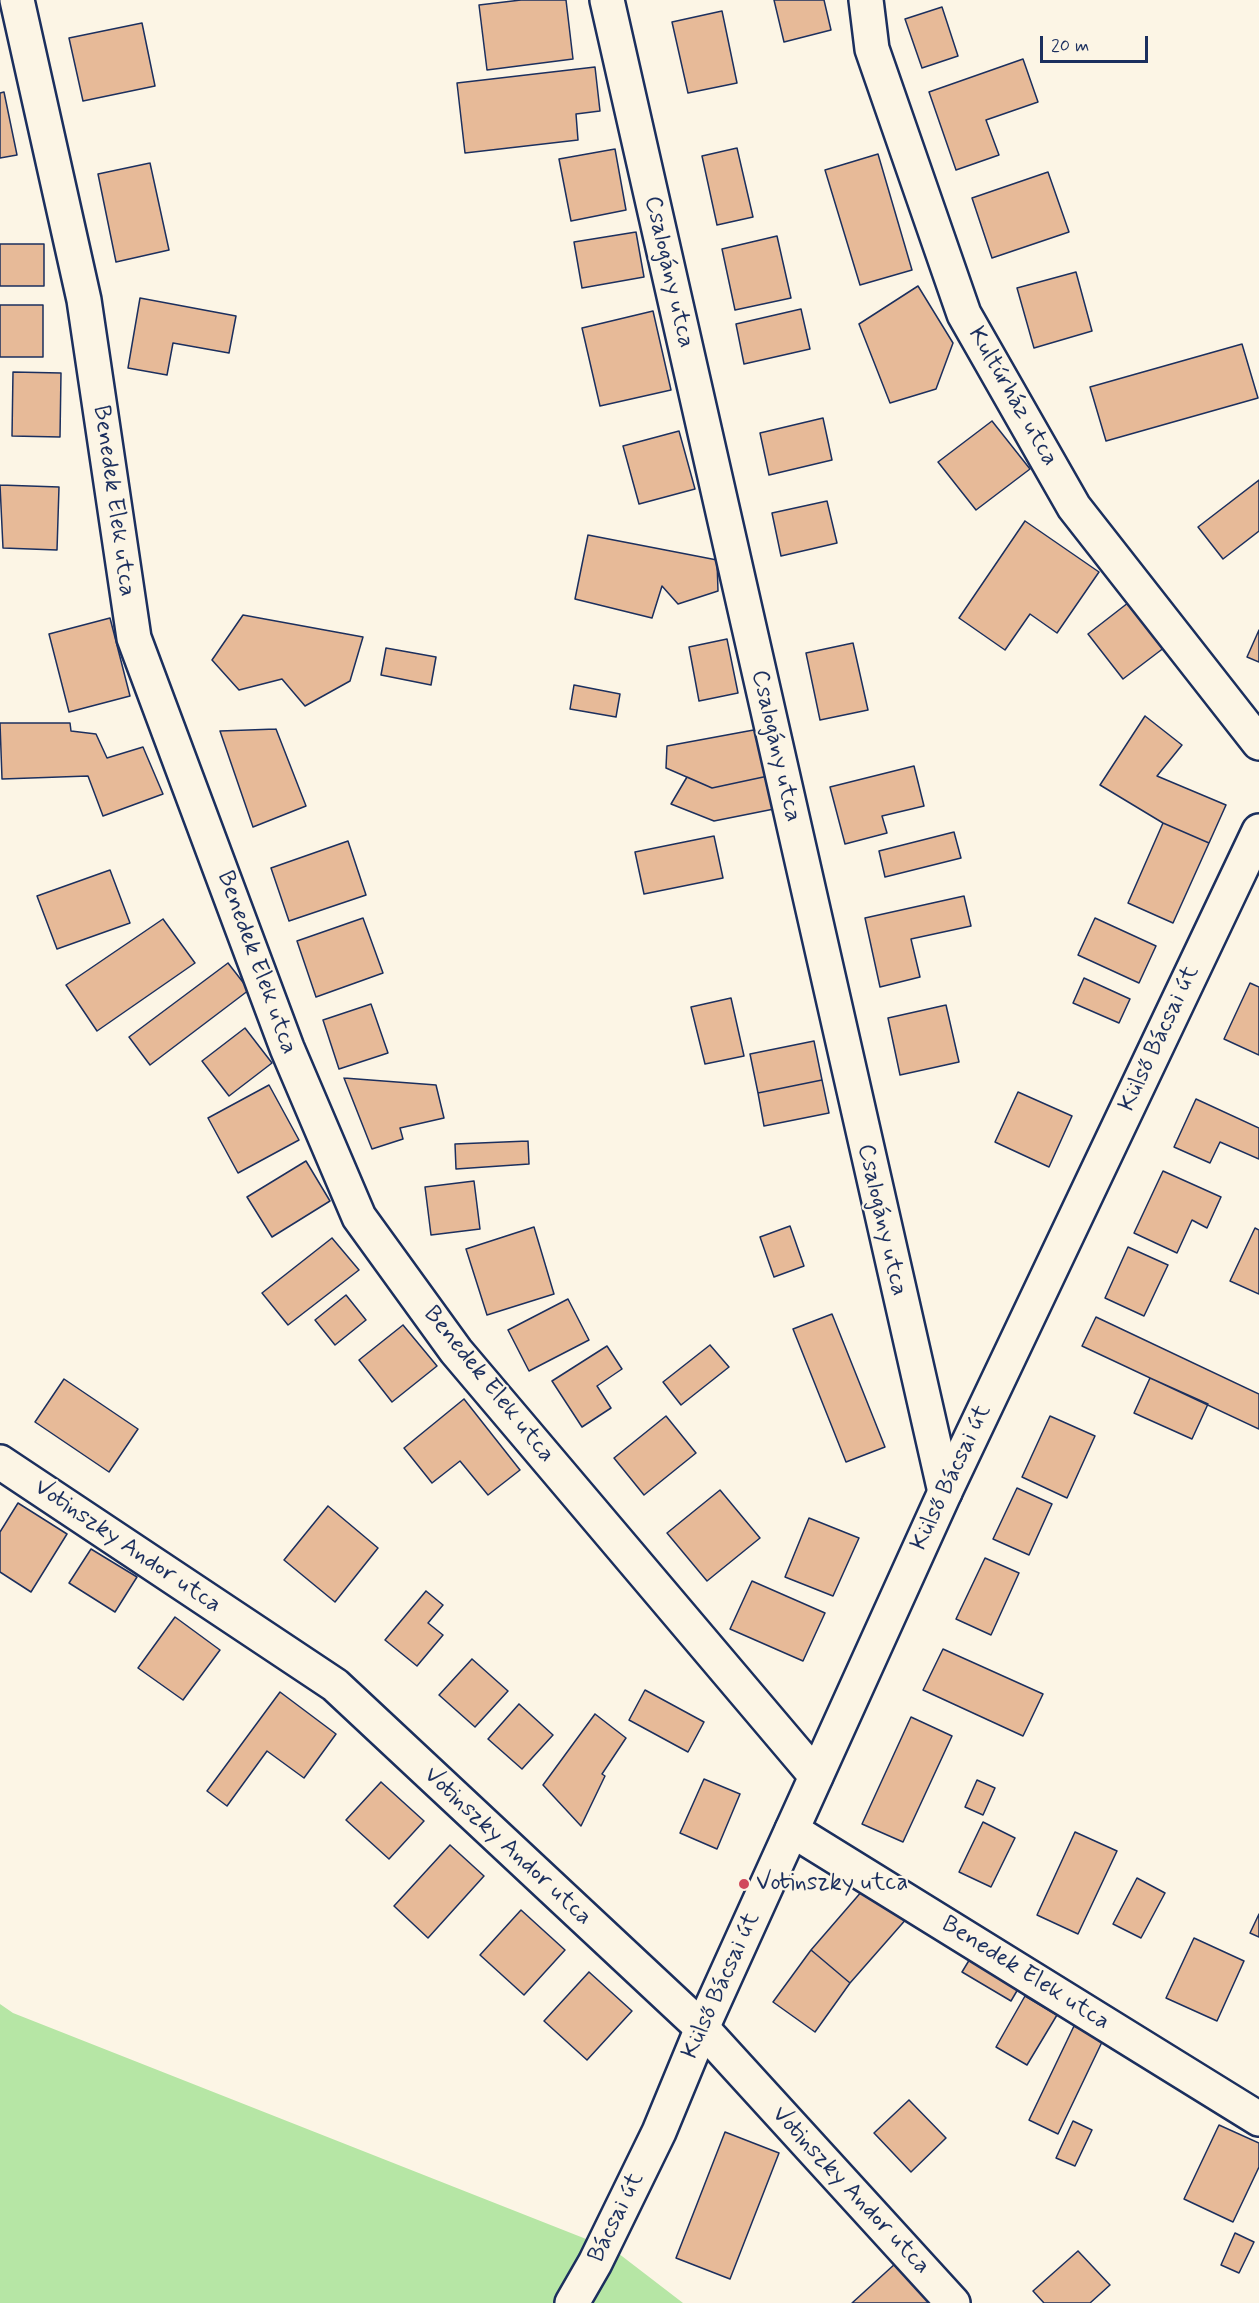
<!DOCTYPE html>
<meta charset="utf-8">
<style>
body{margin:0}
#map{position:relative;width:1259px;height:2303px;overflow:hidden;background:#fcf5e5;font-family:Mynerve,sans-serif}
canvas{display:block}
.scale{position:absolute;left:1040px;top:36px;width:108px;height:27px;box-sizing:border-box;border:3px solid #1b2f5e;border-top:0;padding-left:8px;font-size:18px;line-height:21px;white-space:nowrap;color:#1b2f5e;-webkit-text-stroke:4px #fcf5e5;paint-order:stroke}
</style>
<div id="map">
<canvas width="1259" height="2303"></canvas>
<div class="scale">20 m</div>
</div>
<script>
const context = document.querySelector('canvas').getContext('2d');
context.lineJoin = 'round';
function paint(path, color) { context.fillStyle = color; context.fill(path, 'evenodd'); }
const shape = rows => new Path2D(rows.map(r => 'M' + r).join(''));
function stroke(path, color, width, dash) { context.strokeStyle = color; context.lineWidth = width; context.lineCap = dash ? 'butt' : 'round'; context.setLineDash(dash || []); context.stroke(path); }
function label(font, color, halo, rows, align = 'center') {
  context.font = font + ' Mynerve,sans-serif'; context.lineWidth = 4.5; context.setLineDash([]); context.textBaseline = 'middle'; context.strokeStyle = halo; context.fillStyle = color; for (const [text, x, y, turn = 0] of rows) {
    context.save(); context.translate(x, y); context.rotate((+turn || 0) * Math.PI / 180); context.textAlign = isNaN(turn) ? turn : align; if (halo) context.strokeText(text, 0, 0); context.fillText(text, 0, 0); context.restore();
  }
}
const green = shape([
 [0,2004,13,2013,614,2250,683,2303,0,2303]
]);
const building = shape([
 [521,0,566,0,573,59,487,70,479,5,521,0],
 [774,0,824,0,831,30,784,42,774,0],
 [942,7,958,56,922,68,905,19,942,7],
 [722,11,737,83,688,93,672,22,722,11],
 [142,23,155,86,83,101,69,38,142,23],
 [1023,59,1038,102,986,120,999,155,956,170,929,92,1023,59],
 [595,67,600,111,576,114,578,140,465,153,457,83,595,67],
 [4,92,17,155,0,158,0,93,4,92],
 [737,148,753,217,717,225,702,156,737,148],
 [615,149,626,210,571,221,559,159,615,149],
 [878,154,912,270,860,285,825,170,878,154],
 [150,163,169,250,116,262,98,174,150,163],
 [1048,172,1069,232,992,258,972,198,1048,172],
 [636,232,644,277,582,288,574,242,636,232],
 [777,236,791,298,735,310,722,249,777,236],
 [0,244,44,244,44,286,0,286,0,244],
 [1076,272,1092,331,1034,348,1017,288,1076,272],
 [918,286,953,343,936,389,890,403,859,324,918,286],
 [140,298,236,316,229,353,173,343,167,375,128,368,140,298],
 [0,305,43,305,43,357,0,357,0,305],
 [801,309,810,349,744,364,736,324,801,309],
 [653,311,671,390,600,406,582,328,653,311],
 [1242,344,1258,398,1106,441,1090,387,1242,344],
 [13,372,61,373,60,437,12,436,13,372],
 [823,418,832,460,769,475,760,433,823,418],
 [992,421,1030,469,976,510,938,462,992,421],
 [679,431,695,489,639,504,623,446,679,431],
 [1259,480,1259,531,1223,559,1198,527,1259,480],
 [0,485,59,487,57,550,3,548,0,485],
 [827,501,837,543,781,556,772,513,827,501],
 [1025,521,1099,572,1057,633,1030,614,1005,650,959,618,1025,521],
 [588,535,717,560,718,591,678,604,662,586,652,618,575,599,588,535],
 [1133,599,1169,644,1123,679,1088,634,1133,599],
 [243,615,363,637,350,681,305,706,282,679,239,690,212,660,243,615],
 [110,618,130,696,69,712,49,634,110,618],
 [1259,630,1259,662,1247,657,1259,630],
 [727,639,738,693,699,701,689,647,727,639],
 [853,643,868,710,820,720,806,653,853,643],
 [386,648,436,657,431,685,381,675,386,648],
 [574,685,620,694,616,717,570,709,574,685],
 [1145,716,1182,745,1157,776,1226,805,1209,843,1163,823,1100,785,1145,716],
 [0,723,70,723,71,731,96,734,107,758,143,747,163,794,103,816,88,776,2,779,0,723],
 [276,729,306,806,253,827,220,731,276,729],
 [759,729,768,776,712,788,666,768,667,746,759,729],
 [914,766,924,806,882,816,887,833,845,844,830,787,914,766],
 [768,776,774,809,714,821,671,804,687,777,712,788,768,776],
 [1163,823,1209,843,1173,923,1128,903,1163,823],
 [954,832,961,858,885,877,879,851,954,832],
 [714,836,723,878,644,894,635,852,714,836],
 [348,841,366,895,289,921,271,868,348,841],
 [110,870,130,923,57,949,37,896,110,870],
 [964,896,971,926,911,939,920,977,880,987,865,918,964,896],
 [363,918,383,973,316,997,297,941,363,918],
 [1095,918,1156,946,1139,983,1078,955,1095,918],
 [163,919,195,963,97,1031,66,985,163,919],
 [228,963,249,990,150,1065,129,1037,228,963],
 [1084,978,1130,999,1119,1023,1073,1003,1084,978],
 [1250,983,1259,987,1259,1055,1224,1039,1250,983],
 [731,998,744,1056,705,1064,691,1007,731,998],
 [371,1004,388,1053,339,1069,323,1020,371,1004],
 [946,1005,959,1062,900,1075,888,1018,946,1005],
 [245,1028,272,1063,229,1096,202,1061,245,1028],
 [814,1041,822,1080,758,1093,750,1054,814,1041],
 [344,1078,436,1085,444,1118,400,1128,403,1139,372,1149,344,1078],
 [822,1080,829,1113,764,1126,758,1093,822,1080],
 [269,1085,299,1140,238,1173,208,1118,269,1085],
 [1018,1092,1072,1116,1049,1167,995,1142,1018,1092],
 [1196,1099,1259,1128,1259,1159,1220,1142,1210,1163,1174,1147,1196,1099],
 [528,1141,529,1164,456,1169,455,1144,528,1141],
 [306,1161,330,1201,272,1237,247,1197,306,1161],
 [1163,1171,1221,1197,1207,1228,1192,1220,1177,1253,1134,1233,1163,1171],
 [474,1181,480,1229,431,1235,425,1187,474,1181],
 [790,1226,804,1266,774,1277,760,1237,790,1226],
 [534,1227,554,1294,487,1315,466,1249,534,1227],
 [1255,1228,1259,1230,1259,1294,1230,1281,1255,1228],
 [332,1238,359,1270,288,1325,262,1293,332,1238],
 [1128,1247,1168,1265,1144,1316,1105,1298,1128,1247],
 [346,1295,366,1320,335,1345,315,1320,346,1295],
 [568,1299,589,1340,529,1371,508,1330,568,1299],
 [832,1314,885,1447,846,1462,793,1329,832,1314],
 [1096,1317,1259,1394,1259,1429,1082,1346,1096,1317],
 [403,1325,437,1366,392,1402,359,1360,403,1325],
 [710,1345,729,1367,681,1405,663,1382,710,1345],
 [607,1346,622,1369,597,1386,611,1408,582,1427,552,1381,607,1346],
 [1150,1378,1208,1404,1192,1439,1134,1413,1150,1378],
 [64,1379,138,1429,109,1472,35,1422,64,1379],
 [464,1399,520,1470,488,1495,460,1461,432,1483,404,1448,464,1399],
 [666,1416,696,1453,644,1495,614,1458,666,1416],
 [1050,1416,1095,1436,1067,1498,1022,1477,1050,1416],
 [1017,1488,1052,1504,1029,1555,993,1539,1017,1488],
 [720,1490,760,1538,707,1581,667,1533,720,1490],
 [18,1503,67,1534,31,1592,0,1572,0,1532,18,1503],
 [328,1506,378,1548,335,1602,284,1560,328,1506],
 [809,1518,859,1538,833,1596,785,1577,809,1518],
 [91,1549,137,1577,115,1612,69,1583,91,1549],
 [985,1558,1019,1573,991,1635,956,1619,985,1558],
 [752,1581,825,1613,803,1661,730,1629,752,1581],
 [426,1591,443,1605,428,1623,443,1635,417,1666,385,1640,426,1591],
 [175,1617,220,1650,183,1700,138,1668,175,1617],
 [943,1649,1043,1694,1023,1736,923,1690,943,1649],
 [472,1659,508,1691,475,1727,439,1695,472,1659],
 [645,1690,704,1722,688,1752,629,1720,645,1690],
 [280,1692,336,1734,304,1778,267,1751,227,1806,207,1791,280,1692],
 [519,1704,553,1735,522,1769,488,1739,519,1704],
 [595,1714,626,1738,602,1774,605,1776,581,1826,543,1785,595,1714],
 [911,1717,952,1736,903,1842,862,1824,911,1717],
 [704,1779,740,1794,717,1849,680,1833,704,1779],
 [977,1780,995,1788,983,1815,965,1807,977,1780],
 [381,1782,424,1821,389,1859,346,1820,381,1782],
 [983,1822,1015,1838,991,1887,959,1872,983,1822],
 [1075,1832,1117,1851,1078,1934,1037,1915,1075,1832],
 [450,1845,484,1876,428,1938,394,1906,450,1845],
 [1137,1878,1165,1893,1141,1938,1113,1924,1137,1878],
 [869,1883,908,1917,850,1983,811,1950,869,1883],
 [521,1910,565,1950,524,1995,480,1955,521,1910],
 [1259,1914,1259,1937,1250,1933,1259,1914],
 [1194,1938,1244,1961,1217,2021,1166,1998,1194,1938],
 [979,1944,1028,1972,1011,2001,962,1972,979,1944],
 [811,1950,850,1983,815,2032,773,2002,811,1950],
 [589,1972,632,2011,587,2060,544,2021,589,1972],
 [1025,1996,1057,2015,1027,2065,996,2047,1025,1996],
 [1074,2026,1103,2040,1058,2134,1029,2120,1074,2026],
 [909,2100,946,2138,911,2172,874,2133,909,2100],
 [1073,2121,1092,2130,1075,2166,1056,2158,1073,2121],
 [1219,2125,1259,2143,1259,2167,1233,2222,1184,2199,1219,2125],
 [725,2132,779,2153,730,2279,676,2258,725,2132],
 [1235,2233,1254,2242,1239,2273,1221,2265,1235,2233],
 [1078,2251,1110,2285,1090,2303,1044,2303,1033,2291,1078,2251],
 [896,2263,931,2303,852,2303,896,2263]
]);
const minor = shape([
 [17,0,84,300,134,638,287,1048,359,1217,456,1351,816,1776],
 [607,0,945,1492],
 [866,0,872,49,964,314,1074,507,1259,743],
 [0,1462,335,1685,702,2028,953,2303],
 [792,1830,1259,2119]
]);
const secondary = shape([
 [572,2303,595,2263,659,2132,702,2028,945,1492,1259,831]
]);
const markers = [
 [744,1884,6,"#d1495b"]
];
const streetNames = [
 ["Csalogány utca",668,272,77],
 ["Kultúrház utca",1012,397,60],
 ["Benedek Elek utca",113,501,82],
 ["Csalogány utca",775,746,77],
 ["Benedek Elek utca",256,963,70],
 ["Külső Bácsai út",1160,1039,-65],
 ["Csalogány utca",881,1220,77],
 ["Benedek Elek utca",488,1385,51],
 ["Külső Bácsai út",952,1478,-65],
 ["Votinszky Andor utca",127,1547,34],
 ["Votinszky Andor utca",507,1847,43],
 ["Benedek Elek utca",1025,1974,32],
 ["Külső Bácsai út",722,1986,-66],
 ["Votinszky Andor utca",850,2191,47],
 ["Bácsai út",617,2218,-64]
];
const poiNames = [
 ["Votinszky utca",756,1884]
];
paint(green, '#b6e6a5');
paint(building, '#e7ba98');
stroke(building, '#1b2f5e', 1.5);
stroke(minor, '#1b2f5e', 38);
stroke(secondary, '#1b2f5e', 38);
stroke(minor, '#fcf5e5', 33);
stroke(secondary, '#fcf5e5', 33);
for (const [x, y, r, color] of markers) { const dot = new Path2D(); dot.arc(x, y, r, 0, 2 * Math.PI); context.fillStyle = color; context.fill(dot); stroke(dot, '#fcf5e5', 2); }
label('24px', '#1b2f5e', '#fcf5e5', streetNames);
label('24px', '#1b2f5e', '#fcf5e5', poiNames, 'left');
</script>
